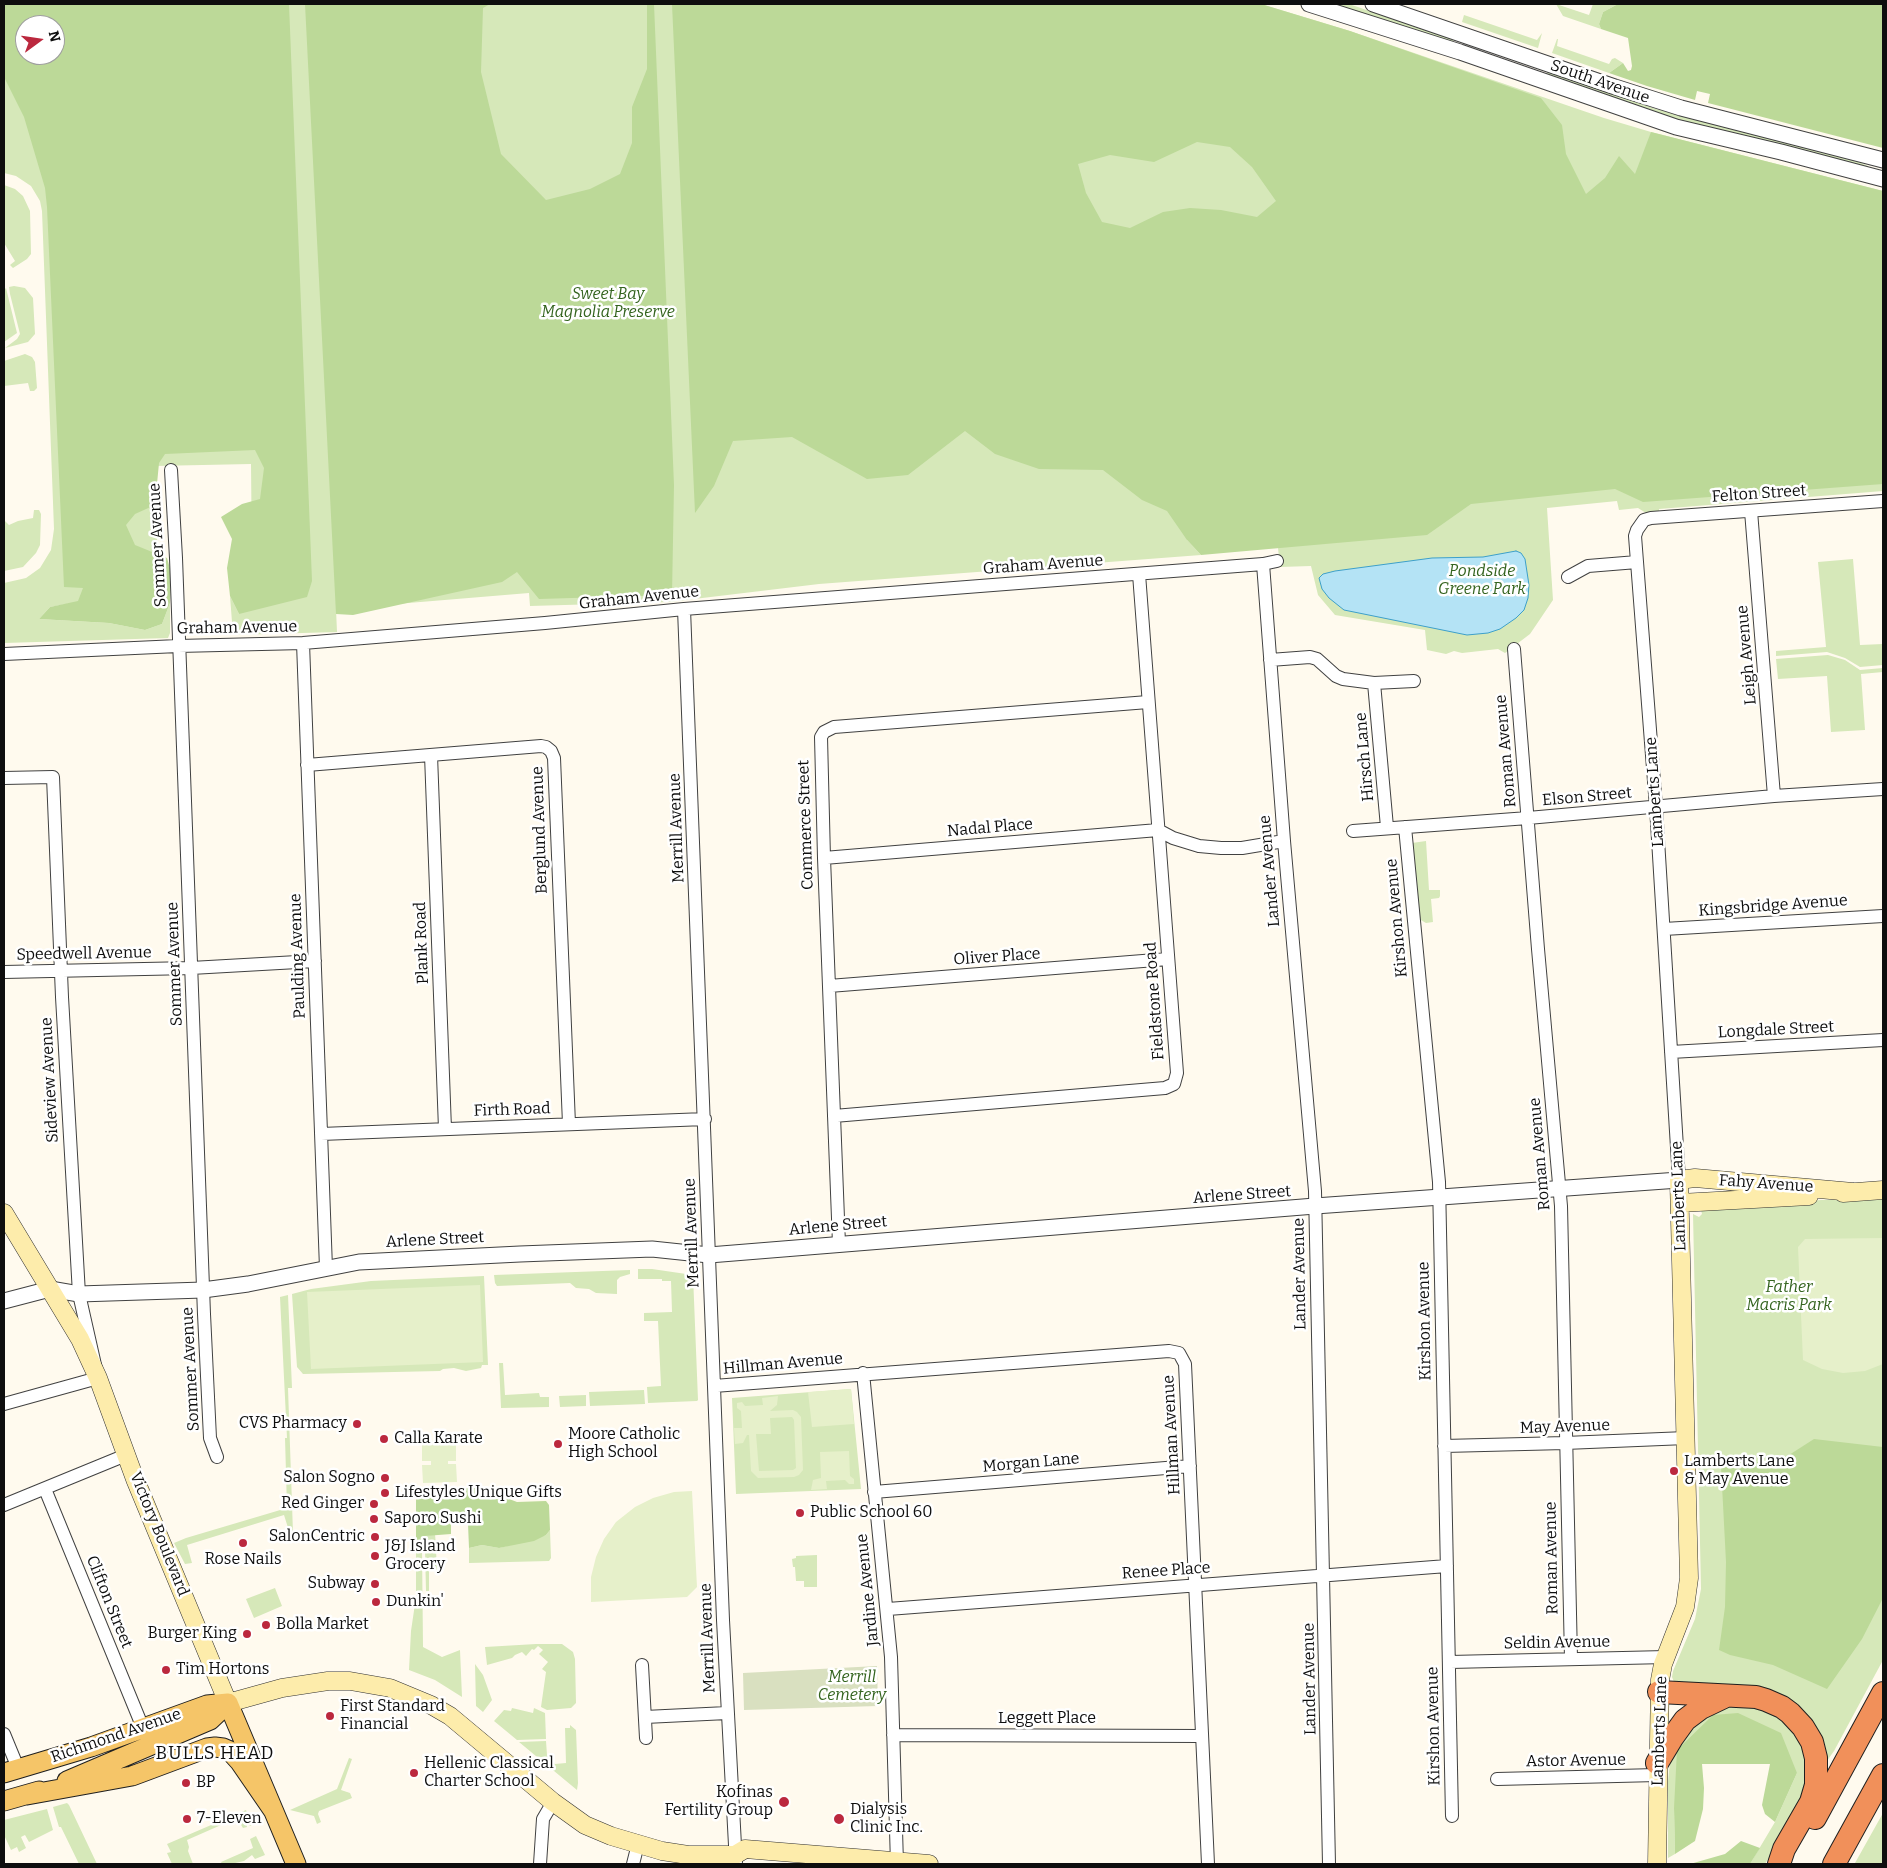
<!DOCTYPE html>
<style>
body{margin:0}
#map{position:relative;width:1887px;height:1868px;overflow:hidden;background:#fffaee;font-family:Bitter,serif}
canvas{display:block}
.frame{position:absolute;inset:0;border:5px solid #0e0e0e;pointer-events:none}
.north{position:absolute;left:15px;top:15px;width:50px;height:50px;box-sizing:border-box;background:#fff;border:1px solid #9f9f9f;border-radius:50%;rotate:76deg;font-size:14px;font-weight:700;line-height:20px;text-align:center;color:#0e0e0e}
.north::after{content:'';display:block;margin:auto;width:18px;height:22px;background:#bb283e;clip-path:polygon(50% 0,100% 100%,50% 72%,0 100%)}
</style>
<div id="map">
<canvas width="1887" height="1868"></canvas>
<div class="frame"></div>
<div class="north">N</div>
</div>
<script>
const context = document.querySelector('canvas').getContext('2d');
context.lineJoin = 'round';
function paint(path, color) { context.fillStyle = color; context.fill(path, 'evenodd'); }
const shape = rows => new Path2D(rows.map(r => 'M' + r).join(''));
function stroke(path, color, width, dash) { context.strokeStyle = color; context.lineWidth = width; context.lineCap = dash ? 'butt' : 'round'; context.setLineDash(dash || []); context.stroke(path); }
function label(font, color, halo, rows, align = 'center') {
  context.font = font + ' Bitter,serif'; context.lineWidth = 5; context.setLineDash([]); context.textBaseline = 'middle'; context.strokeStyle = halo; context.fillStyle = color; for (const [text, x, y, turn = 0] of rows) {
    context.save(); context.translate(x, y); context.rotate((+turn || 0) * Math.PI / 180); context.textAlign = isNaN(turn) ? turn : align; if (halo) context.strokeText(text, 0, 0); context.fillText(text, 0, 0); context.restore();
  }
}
const green = shape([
 [4,4,1261,4,1350,31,1604,118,1651,132,1883,191,1883,491,1659,509,1659,512,1646,513,1638,508,1619,510,1617,501,1547,508,1553,600,1530,634,1505,653,1498,649,1462,653,1454,651,1446,654,1427,650,1425,630,1335,615,1318,595,1311,566,1280,567,1278,548,1187,540,1201,555,819,584,669,602,530,606,529,593,336,609,337,632,233,635,230,596,239,614,252,565,251,464,154,466,155,505,160,587,50,607,39,619,109,623,145,630,162,624,170,603,170,633,168,638,4,643,4,583,26,578,40,568,51,550,54,529,42,211,40,201,31,186,16,176,4,173],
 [25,25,55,25,55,55,25,55],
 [1334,4,1349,4,1452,39,1454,42,1408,31,1344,9],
 [1556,4,1589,15,1593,4,1618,4,1603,12,1599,24,1601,29,1563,16],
 [1464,15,1537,40,1542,33,1538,48,1462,22],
 [1557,39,1558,39,1557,46,1609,64,1612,59,1615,58,1623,63,1609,73,1552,53],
 [1548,72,1656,109,1861,163,1868,166,1870,169,1653,115,1546,75],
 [4,185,15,189,23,196,30,211,31,254,27,259,13,268,10,265,15,261,4,243],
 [14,286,25,288,33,298,35,334,28,342,5,348,17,339,20,334,10,294,9,287],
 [6,288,17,333,4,342,4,290],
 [25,354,32,357,35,362,37,388,34,391,30,391,28,383,4,386,4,361],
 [34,510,39,510,41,514,40,545,36,553,23,567,4,571,4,529,5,528,4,520,9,525,18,521,33,518],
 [1853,559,1860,645,1883,644,1883,665,1860,667,1845,658,1827,652,1776,656,1776,651,1826,647,1818,562],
 [1828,655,1845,660,1860,670,1883,668,1883,672,1861,674,1865,730,1831,732,1827,676,1778,679,1776,659],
 [1426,841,1429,890,1440,890,1440,896,1439,898,1431,899,1433,922,1426,923,1419,919,1412,843],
 [1883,1197,1883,1660,1834,1751,1824,1765,1800,1717,1674,1682,1672,1677,1673,1671,1695,1619,1701,1589,1693,1214,1699,1217,1702,1214,1700,1206],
 [638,1269,652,1269,693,1275,698,1400,697,1401,648,1403,647,1387,661,1386,658,1321,644,1321,644,1313,672,1312,671,1281,662,1281,662,1279,638,1279],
 [630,1270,630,1274,620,1277,617,1280,617,1294,596,1293,589,1289,576,1288,570,1283,497,1286,495,1283,494,1275],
 [484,1276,488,1365,482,1365,481,1368,466,1371,454,1368,443,1369,440,1371,303,1374,297,1367,292,1294,311,1289,371,1281],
 [288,1295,292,1388,288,1388,293,1533,290,1534,284,1515,187,1545,192,1563,185,1564,174,1543,186,1538,287,1508,285,1438,287,1438,280,1297],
 [499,1363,503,1363,505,1395,539,1393,540,1397,549,1397,549,1407,501,1408],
 [851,1389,861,1489,736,1494,732,1398],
 [644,1390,645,1404,590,1406,589,1392],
 [586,1395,586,1406,560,1407,559,1396],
 [550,1530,551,1558,549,1561,469,1563,469,1548,482,1545,499,1548,523,1542,546,1535],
 [435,1534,436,1546,422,1547,423,1647,442,1657,460,1650,462,1697,435,1680,409,1670,411,1631,416,1597,416,1545,425,1536],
 [425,1550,436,1550,437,1570,429,1570,429,1591,426,1591],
 [817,1555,817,1587,804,1587,804,1581,796,1581,795,1567,793,1567,792,1559,796,1558,796,1556],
 [275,1588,282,1606,254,1618,246,1599],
 [536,1644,562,1644,573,1652,575,1659,576,1703,571,1708,547,1710,541,1707,546,1672,542,1669,548,1662,539,1654,543,1650,538,1646,534,1650,532,1649,526,1656,522,1652,515,1655,512,1658,487,1665,485,1647],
 [475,1664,483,1675,492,1700,483,1712,476,1706],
 [1727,1703,1771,1709,1805,1743,1807,1791,1765,1864,1750,1864,1775,1822,1797,1773,1713,1715,1674,1808,1675,1854,1668,1858,1668,1781,1671,1753,1687,1726],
 [512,1708,533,1713,534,1708,545,1713,546,1739,517,1740,494,1721,504,1710,511,1711],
 [570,1725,576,1730,578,1783,577,1790,519,1742,546,1741,547,1755,555,1764,566,1763,565,1728,570,1728],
 [349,1758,352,1759,341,1790,350,1793,352,1798,319,1811,318,1814,321,1822,317,1824,314,1816,290,1810,337,1789],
 [67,1803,69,1805,97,1864,79,1864,61,1827,59,1827,53,1807],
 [47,1809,53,1830,29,1842,25,1835,21,1837,26,1848,19,1852,17,1847,11,1850,4,1835,4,1820],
 [246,1810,252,1825,250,1826,248,1822,246,1823,247,1827,243,1828,237,1818,187,1840,189,1847,188,1851,193,1864,172,1864,167,1853,171,1852,167,1844],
 [1883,1813,1883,1864,1855,1864,1855,1863],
 [256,1836,265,1855,255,1859,252,1855,244,1861,231,1864,222,1864,221,1862,253,1848,250,1839]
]);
const forest = shape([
 [4,4,289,4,312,581,307,597,239,614,230,596,227,568,232,539,221,517,242,504,260,499,264,468,255,450,165,454,159,463,155,505,135,514,126,525,135,545,167,558,171,572,170,603,162,624,145,630,109,623,39,619,50,607,78,601,83,588,64,587,47,207,45,188,24,117,4,77],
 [25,25,55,25,55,55,25,55],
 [305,4,490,4,483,8,481,72,501,154,546,200,590,189,620,174,632,143,632,107,647,69,647,4,654,4,674,485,672,595,539,599,517,572,502,582,353,615,336,614],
 [672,4,1261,4,1350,31,1541,98,1562,125,1566,154,1586,194,1605,178,1619,156,1635,174,1651,132,1883,191,1883,484,1643,502,1615,489,1471,504,1427,535,1201,555,1187,540,1167,511,1142,500,1103,470,1039,469,995,454,965,431,908,475,867,479,792,437,733,441,714,486,695,513],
 [1197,142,1230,147,1252,167,1276,201,1257,217,1221,210,1190,208,1163,212,1130,228,1102,222,1086,193,1078,164,1110,155,1154,162],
 [1618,4,1883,4,1883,148,1708,103,1710,94,1697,91,1695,100,1647,86,1609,73,1623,63,1628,71,1631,70,1632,66,1628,38,1601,29,1599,24,1603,12],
 [1814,1439,1883,1447,1883,1598,1862,1639,1827,1689,1773,1665,1730,1655,1719,1650,1725,1607,1726,1562,1721,1466,1722,1462,1733,1458,1754,1462,1769,1462,1789,1455],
 [477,1488,478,1497,504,1497,517,1502,546,1501,549,1505,550,1530,546,1535,534,1541,499,1548,482,1545,469,1548,468,1524,451,1525,451,1534,425,1536,416,1545,416,1489],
 [1738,1713,1781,1733,1797,1773,1775,1822,1765,1814,1762,1805,1770,1764,1702,1764,1704,1788,1703,1809,1695,1841,1675,1854,1674,1808,1677,1750,1713,1715],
 [1741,1841,1760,1848,1750,1864,1690,1864,1725,1854]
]);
const cemetery = shape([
 [877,1666,878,1706,744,1710,743,1673]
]);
const pitch = shape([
 [1883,1238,1883,1364,1865,1371,1843,1373,1822,1369,1803,1360,1798,1247,1805,1239],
 [480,1285,483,1362,311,1369,307,1292],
 [851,1389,854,1424,812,1427,808,1392],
 [778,1396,777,1405,770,1411,793,1410,797,1412,801,1417,803,1470,799,1475,794,1477,758,1478,751,1471,749,1435,747,1435,743,1443,735,1444,734,1428,742,1428,741,1411,737,1408,737,1403,742,1402,745,1406,763,1405,762,1398],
 [792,1417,794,1420,796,1468,793,1470,759,1471,756,1434,771,1434,770,1418],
 [456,1440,456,1461,448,1461,448,1464,456,1464,457,1482,423,1483,422,1465,431,1465,431,1461,422,1461,422,1441],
 [849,1451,850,1476,854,1479,854,1484,849,1484,845,1480,826,1481,827,1489,811,1490,813,1480,821,1478,820,1452],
 [692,1491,697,1587,687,1597,591,1602,591,1577,596,1557,604,1539,616,1522,635,1507,653,1498,674,1492]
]);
const water = shape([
 [1516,551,1521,553,1525,559,1529,585,1528,598,1524,610,1516,618,1500,629,1488,633,1467,635,1344,610,1329,598,1322,589,1319,578,1323,574,1335,571,1432,558,1483,557,1516,551]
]);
const minor = shape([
 [171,470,176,558,204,1314,210,1438,217,1457],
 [1751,511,1774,796],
 [1263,564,1284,841,1315,1191,1329,1864],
 [1568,577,1588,566,1637,562],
 [684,609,723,1620,736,1864],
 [303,643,326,1268],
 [1514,649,1538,949,1561,1206,1571,1658],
 [4,654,178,646,303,643,545,623,684,609,1263,564,1277,561],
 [1270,660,1310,657,1317,659,1336,676,1343,679,1374,683,1414,681],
 [1374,683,1387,827],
 [431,755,445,1129],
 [307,765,541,746,546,747,551,751,554,758,569,1124],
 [4,778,53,777,62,997,79,1294,98,1378,4,1404],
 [1405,827,1439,1182,1452,1816],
 [1353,831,1528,818,1774,796,1883,789],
 [824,858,1158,830,1173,838,1199,846,1221,848,1242,848,1284,841],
 [1664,929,1883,916],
 [4,972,191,968,315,961],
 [829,986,1168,959],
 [1671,1052,1883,1040],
 [834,1116,1165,1088,1174,1084,1177,1073,1139,574],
 [321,1134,705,1119],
 [1679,1180,1656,807,1635,536,1637,530,1644,520,1651,518,1883,501],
 [839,1244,824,858,821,737,824,732,834,727,1148,702],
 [863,1373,891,1657,897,1864],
 [714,1386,1169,1351,1179,1353,1185,1364,1208,1864],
 [1444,1446,1565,1443,1686,1438],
 [45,1489,143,1728],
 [874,1492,1190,1466],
 [4,1505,126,1455],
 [888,1609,1447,1566],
 [1450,1662,1666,1657],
 [642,1665,646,1738],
 [645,1717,727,1713],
 [4,1734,18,1768],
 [893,1735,1202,1736],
 [1497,1779,1657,1775],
 [540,1864,543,1819,553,1802],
 [633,1864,638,1844]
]);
const tertiary = shape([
 [1309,4,1460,52,1676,127,1781,152,1883,179],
 [1373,4,1615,87,1681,108,1883,160],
 [4,1301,50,1289,79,1294,203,1290,248,1284,359,1262,520,1254,652,1249,709,1255,1315,1206,1679,1180]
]);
const secondary = shape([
 [1843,1193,1883,1190],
 [1680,1203,1809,1196],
 [4,1213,80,1339,98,1378,135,1479,228,1703,282,1688,328,1681,350,1681,390,1688,431,1705,450,1716,553,1802,585,1825,611,1836,662,1851,688,1855,735,1855,745,1849,929,1864],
 [1657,1864,1660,1680,1663,1664,1685,1607,1689,1578,1679,1180,1695,1178,1853,1192]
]);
const primary = shape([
 [228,1703,296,1864],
 [4,1773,91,1747,207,1705,228,1703],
 [67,1781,210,1720,228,1703],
 [27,1795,132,1776,207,1748,215,1747,223,1748,230,1751,240,1762,273,1810],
 [4,1801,39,1791]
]);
const motorway = shape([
 [1659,1692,1756,1697,1766,1700,1782,1707,1790,1713,1803,1727,1812,1742,1816,1758,1816,1785,1811,1802,1784,1849,1779,1864],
 [1657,1763,1672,1738,1685,1720,1701,1708,1724,1697],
 [1815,1818,1883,1693],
 [1834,1864,1883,1775]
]);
const markers = [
 [357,1424,5,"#bb283e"],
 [384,1439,5,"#bb283e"],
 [558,1444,5,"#bb283e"],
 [1674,1471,5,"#bb283e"],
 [385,1478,5,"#bb283e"],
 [385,1493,5,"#bb283e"],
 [374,1504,5,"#bb283e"],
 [800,1513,5,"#bb283e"],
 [374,1519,5,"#bb283e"],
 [375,1537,5,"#bb283e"],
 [243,1543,5,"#bb283e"],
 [375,1556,5,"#bb283e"],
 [375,1584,5,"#bb283e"],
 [376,1602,5,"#bb283e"],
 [266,1625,5,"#bb283e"],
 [247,1634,5,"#bb283e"],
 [166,1670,5,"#bb283e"],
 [330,1716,5,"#bb283e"],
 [414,1773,5,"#bb283e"],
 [186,1783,5,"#bb283e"],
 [784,1802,6,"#bb283e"],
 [187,1819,5,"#bb283e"],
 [839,1819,6,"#bb283e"]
];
const streetNames = [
 ["South Avenue",1600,82,19],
 ["Felton Street",1759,494,-4],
 ["Sommer Avenue",158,545,-93],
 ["Graham Avenue",1043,565,-4],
 ["Graham Avenue",639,598,-6],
 ["Graham Avenue",237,628,-1],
 ["Leigh Avenue",1747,655,-95],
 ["Roman Avenue",1506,751,-95],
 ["Hirsch Lane",1365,757,-95],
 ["Lamberts Lane",1655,792,-94],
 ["Elson Street",1587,797,-5],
 ["Commerce Street",806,825,-92],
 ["Merrill Avenue",677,828,-92],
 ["Nadal Place",990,828,-5],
 ["Berglund Avenue",540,830,-92],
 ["Lander Avenue",1270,871,-95],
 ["Kingsbridge Avenue",1773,906,-4],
 ["Kirshon Avenue",1397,918,-95],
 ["Plank Road",422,943,-92],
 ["Speedwell Avenue",84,954,-1],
 ["Paulding Avenue",298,956,-92],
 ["Oliver Place",997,957,-4],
 ["Sommer Avenue",175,964,-92],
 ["Fieldstone Road",1155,1001,-94],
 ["Longdale Street",1776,1030,-3],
 ["Sideview Avenue",50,1080,-93],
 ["Firth Road",512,1110,-2],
 ["Roman Avenue",1540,1154,-95],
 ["Fahy Avenue",1766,1184,4],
 ["Arlene Street",1242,1195,-4],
 ["Lamberts Lane",1679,1196,-92],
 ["Arlene Street",838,1226,-5],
 ["Merrill Avenue",692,1233,-92],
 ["Arlene Street",435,1240,-3],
 ["Lander Avenue",1300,1274,-91],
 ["Kirshon Avenue",1425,1321,-91],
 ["Hillman Avenue",783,1364,-5],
 ["Sommer Avenue",191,1369,-93],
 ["May Avenue",1565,1427,-2],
 ["Hillman Avenue",1172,1435,-93],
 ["Morgan Lane",1031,1463,-5],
 ["Victory Boulevard",159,1534,68],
 ["Roman Avenue",1552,1558,-91],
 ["Renee Place",1166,1571,-4],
 ["Jardine Avenue",868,1590,-96],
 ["Clifton Street",109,1602,68],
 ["Merrill Avenue",708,1638,-92],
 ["Seldin Avenue",1557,1643,-1],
 ["Lander Avenue",1310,1679,-91],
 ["Leggett Place",1047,1719],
 ["Kirshon Avenue",1434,1726,-91],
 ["Lamberts Lane",1660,1731,-88],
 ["Richmond Avenue",116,1736,-19],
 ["Astor Avenue",1576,1761,-1]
];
const parkNames = [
 ["Sweet Bay",608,295],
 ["Magnolia Preserve",608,313],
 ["Pondside",1482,572],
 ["Greene Park",1482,590],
 ["Father",1789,1288],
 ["Macris Park",1789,1306],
 ["Merrill",852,1678],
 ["Cemetery",852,1696]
];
const poiNames = [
 ["CVS Pharmacy",347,1424,"right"],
 ["Moore Catholic",568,1435],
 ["High School",568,1453],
 ["Calla Karate",394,1439],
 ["Lamberts Lane",1684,1462],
 ["& May Avenue",1684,1480],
 ["Salon Sogno",375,1478,"right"],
 ["Lifestyles Unique Gifts",395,1493],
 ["Red Ginger",364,1504,"right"],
 ["Public School 60",810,1513],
 ["Saporo Sushi",384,1519],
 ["SalonCentric",365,1537,"right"],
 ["J&J Island",385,1547],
 ["Grocery",385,1565],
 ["Rose Nails",243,1560,"center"],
 ["Subway",365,1584,"right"],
 ["Dunkin'",386,1602],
 ["Bolla Market",276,1625],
 ["Burger King",237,1634,"right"],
 ["Tim Hortons",176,1670],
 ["First Standard",340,1707],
 ["Financial",340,1725],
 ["Hellenic Classical",424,1764],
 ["Charter School",424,1782],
 ["BP",196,1783],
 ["Kofinas",773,1793,"right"],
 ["Fertility Group",773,1811,"right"],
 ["Dialysis",850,1810],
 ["Clinic Inc.",850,1828],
 ["7-Eleven",197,1819]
];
const neighbourhoodNames = [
 ["BULLS HEAD",215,1754]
];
paint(green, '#d6e8b9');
paint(forest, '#bcd998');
paint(cemetery, '#d9e0c0');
paint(pitch, '#e6f0ca');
paint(water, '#b4e3f5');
stroke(water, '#3da0ca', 1);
stroke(minor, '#414141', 14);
stroke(tertiary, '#414141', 17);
stroke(secondary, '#303030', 19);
stroke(primary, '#1f1f1f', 21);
stroke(motorway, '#1f1f1f', 24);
stroke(minor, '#fff', 12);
stroke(tertiary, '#fff', 15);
stroke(secondary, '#fdecab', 18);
stroke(primary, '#f5c568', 19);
stroke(motorway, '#f1905a', 22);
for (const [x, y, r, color] of markers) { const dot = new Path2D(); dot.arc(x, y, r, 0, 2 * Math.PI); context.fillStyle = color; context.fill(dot); stroke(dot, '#fff', 2); }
label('16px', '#0e0e0e', '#fff', streetNames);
label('italic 16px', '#34641f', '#fff', parkNames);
label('16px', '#0e0e0e', '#fff', poiNames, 'left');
context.letterSpacing = '1px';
label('18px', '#0e0e0e', '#fff', neighbourhoodNames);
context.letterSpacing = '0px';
</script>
